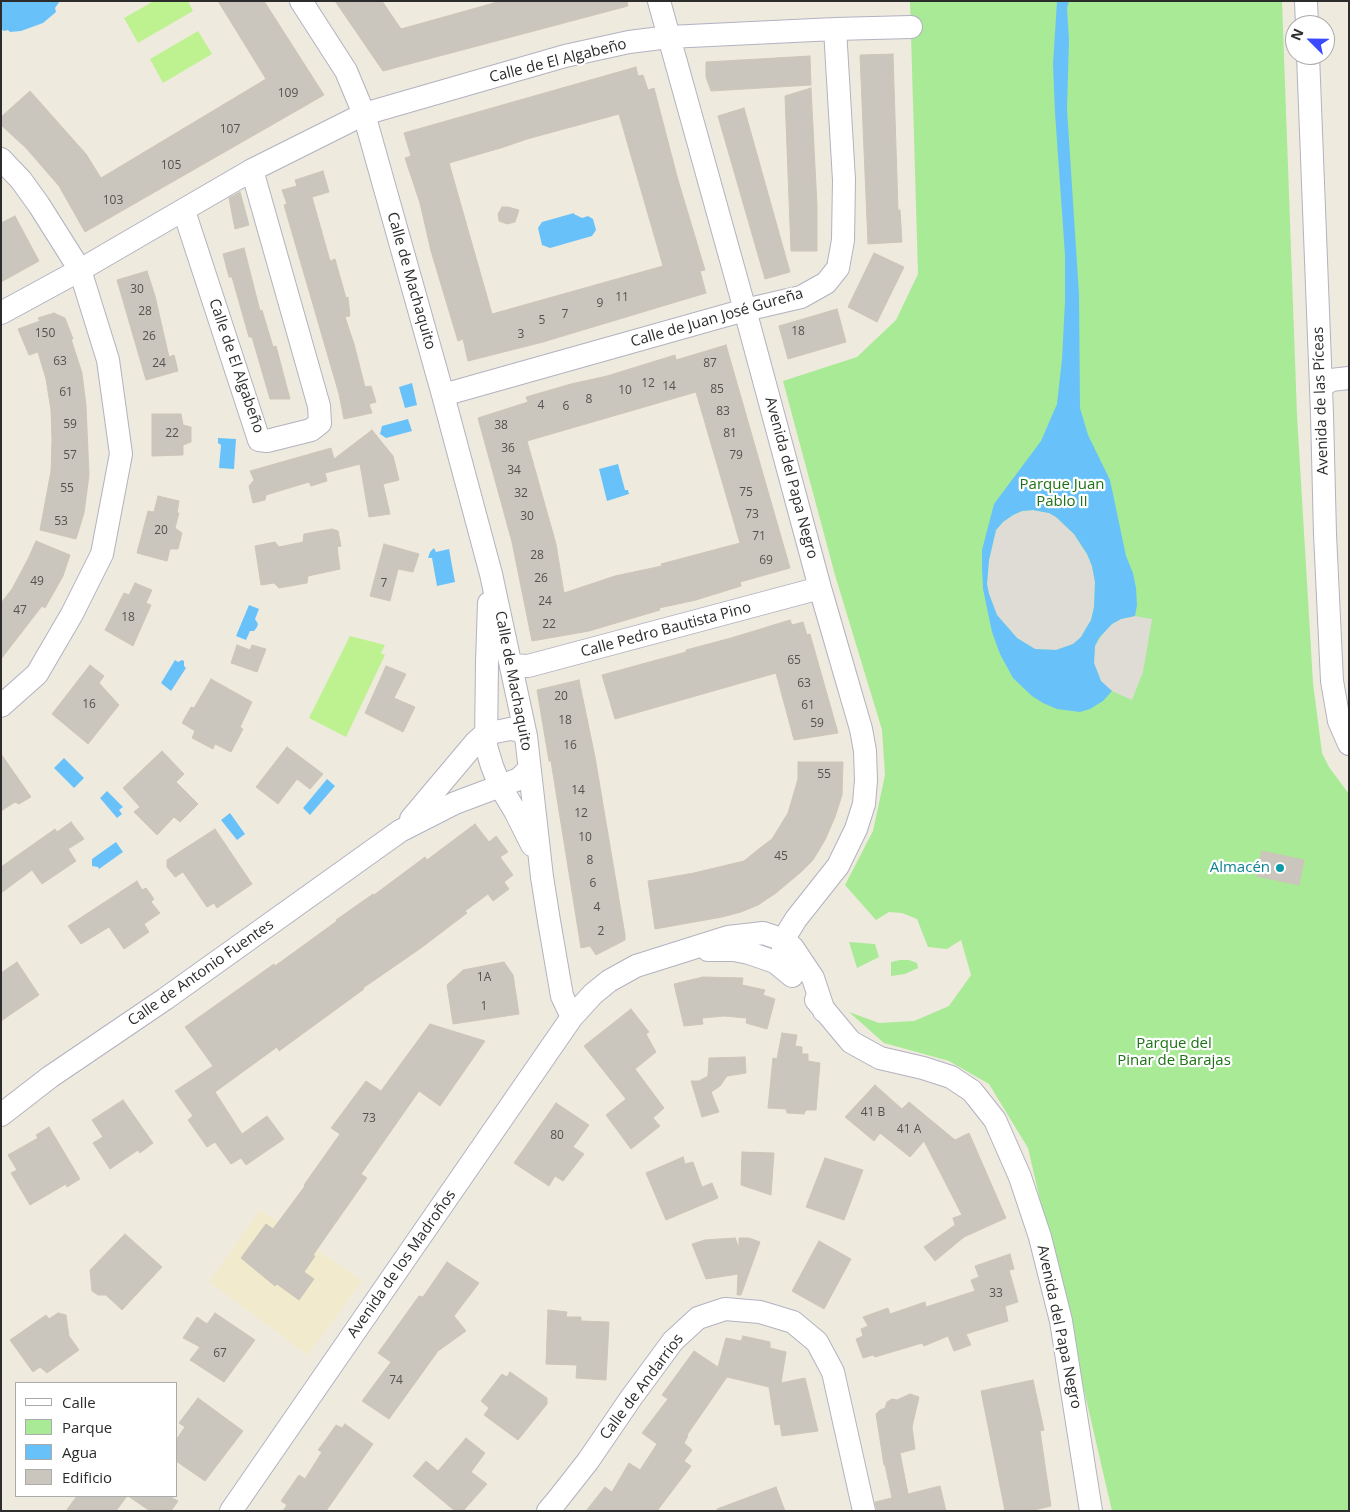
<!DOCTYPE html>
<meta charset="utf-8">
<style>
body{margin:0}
#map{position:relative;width:1350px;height:1512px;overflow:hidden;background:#efeade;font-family:"Open Sans",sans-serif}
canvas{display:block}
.frame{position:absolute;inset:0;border:2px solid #2c2c2c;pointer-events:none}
.legend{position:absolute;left:15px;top:1382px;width:162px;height:115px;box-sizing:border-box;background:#fff;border:1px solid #ababab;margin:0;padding:6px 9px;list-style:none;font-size:15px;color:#2c2c2c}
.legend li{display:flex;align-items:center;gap:10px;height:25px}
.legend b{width:25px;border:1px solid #ababab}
.north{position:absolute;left:1285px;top:15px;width:50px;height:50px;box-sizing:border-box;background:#fff;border:1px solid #ababab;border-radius:50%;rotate:293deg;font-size:14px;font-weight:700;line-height:20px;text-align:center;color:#2c2c2c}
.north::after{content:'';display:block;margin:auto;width:18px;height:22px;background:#3b49ff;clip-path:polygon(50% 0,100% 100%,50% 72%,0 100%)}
</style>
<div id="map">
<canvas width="1350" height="1512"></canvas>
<div class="frame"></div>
<ul class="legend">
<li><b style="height:6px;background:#fff"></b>Calle</li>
<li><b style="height:14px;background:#a9ea96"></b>Parque</li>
<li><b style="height:14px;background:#68c2f9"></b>Agua</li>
<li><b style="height:14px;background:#cbc6bd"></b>Edificio</li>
</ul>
<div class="north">N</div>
</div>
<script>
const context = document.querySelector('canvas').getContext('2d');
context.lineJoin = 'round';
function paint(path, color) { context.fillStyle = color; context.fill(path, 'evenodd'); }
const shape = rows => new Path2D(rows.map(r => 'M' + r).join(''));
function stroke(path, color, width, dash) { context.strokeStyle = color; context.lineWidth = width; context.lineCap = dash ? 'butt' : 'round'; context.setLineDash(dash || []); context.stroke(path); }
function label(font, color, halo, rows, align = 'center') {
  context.font = font + ' "Open Sans",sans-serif'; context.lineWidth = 4.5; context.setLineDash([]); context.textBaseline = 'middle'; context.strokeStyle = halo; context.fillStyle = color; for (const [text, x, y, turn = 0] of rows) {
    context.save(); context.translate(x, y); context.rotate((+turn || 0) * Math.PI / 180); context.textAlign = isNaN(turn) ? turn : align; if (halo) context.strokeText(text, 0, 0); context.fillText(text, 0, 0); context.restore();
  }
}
const education = shape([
 [260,1210,362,1281,308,1355,209,1282]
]);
const green = shape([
 [910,1,1282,1,1297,415,1313,683,1322,753,1329,767,1349,794,1349,1511,1112,1511,1028,1148,989,1084,949,1061,884,1043,849,1012,879,1023,914,1021,949,1006,971,975,961,940,947,949,928,947,917,919,902,913,889,912,876,920,845,885,873,831,885,775,882,730,835,575,783,381,857,357,896,320,918,274],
 [849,942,875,944,879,957,857,968],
 [900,960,909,960,917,963,918,968,905,974,891,976,891,962]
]);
const pitch = shape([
 [154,1,188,1,193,11,138,43,124,18],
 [198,31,212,54,163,83,150,59],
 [350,636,385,645,381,653,385,655,346,737,309,718]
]);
const plaza = shape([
 [1033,510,1049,513,1056,517,1074,534,1087,554,1092,566,1095,582,1094,607,1091,620,1081,637,1074,644,1056,650,1035,649,1017,638,997,615,989,594,987,584,989,560,996,530,1003,522,1013,515,1022,511],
 [1135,616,1152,619,1143,672,1132,700,1112,691,1106,686,1101,681,1094,663,1095,646,1105,630,1112,624,1121,619]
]);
const water = shape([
 [5,1,60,1,55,8,56,12,43,23,21,31,10,32,8,30,4,31,1,29,1,3],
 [1057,1,1069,1,1067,8,1069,40,1067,109,1079,295,1080,408,1088,435,1110,480,1126,556,1133,573,1136,588,1137,605,1135,616,1121,619,1112,624,1099,638,1095,646,1094,663,1101,681,1112,691,1103,701,1090,709,1080,712,1057,709,1043,703,1032,696,1013,678,1000,654,992,632,983,589,982,567,982,550,994,504,1041,441,1057,404,1062,359,1065,301,1065,255,1055,113,1053,64],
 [1033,510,1049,513,1056,517,1074,534,1087,554,1092,566,1095,582,1094,607,1091,620,1085,630,1081,637,1073,644,1056,650,1035,649,1017,638,997,615,989,594,987,584,989,560,996,530,1003,522,1013,515,1022,511],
 [574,213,574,214,582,218,588,216,593,219,596,230,592,236,550,248,542,245,538,228,542,222],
 [412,383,417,405,405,408,399,387],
 [408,419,412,431,386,438,380,434,382,426],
 [218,438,236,439,234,469,219,468,221,445,218,443],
 [618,464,625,490,628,490,629,494,607,501,599,469],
 [434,548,436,552,449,549,455,582,437,586,432,558,428,558,430,552],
 [249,605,259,609,255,619,258,624,257,627,254,631,250,631,246,640,236,636],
 [175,660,178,662,182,660,184,661,184,666,186,668,171,691,161,683],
 [64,758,84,778,74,788,54,768],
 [327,779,335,786,310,815,303,808],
 [107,791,123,807,119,810,122,814,117,818,100,798],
 [230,813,245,834,237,840,221,820],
 [116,842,123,852,99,869,98,867,92,866,92,859]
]);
const building = shape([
 [218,1,264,1,324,95,85,232,59,186,26,148,1,125,1,117,30,91,86,154,101,178,266,79,218,1],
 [335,1,382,1,401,29,501,1,627,1,628,6,383,71,335,1],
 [893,54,898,210,900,210,902,242,868,244,860,55,893,54],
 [810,56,811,85,711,91,706,77,706,62,810,56],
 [636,67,638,76,643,75,648,90,654,88,678,180,705,270,700,271,706,293,543,342,468,361,463,339,458,341,431,251,420,203,405,158,411,156,404,133,636,67],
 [619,114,663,266,492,314,449,163,504,147,527,139,619,114],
 [811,88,817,206,817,251,791,251,785,96,811,88],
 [744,108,790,272,765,279,718,116,744,108],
 [323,171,329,192,312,197,330,261,335,259,346,298,348,297,350,316,345,317,354,344,365,387,371,386,376,402,369,404,372,413,344,419,339,394,284,205,287,204,282,190,297,186,295,180,323,171],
 [240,192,249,225,235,229,229,198,240,192],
 [502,207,508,207,519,210,515,222,507,224,499,221,498,214,502,207],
 [15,216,39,261,1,282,1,223,15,216],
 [244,248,260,311,262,310,273,347,276,346,290,399,270,399,252,337,249,337,232,277,229,277,223,254,244,248],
 [874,253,904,267,877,322,848,307,874,253],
 [147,271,155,296,169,357,174,355,178,371,146,380,117,280,147,271],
 [837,309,846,342,788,359,779,326,837,309],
 [54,313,65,318,73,339,71,339,82,373,86,406,89,475,84,513,76,539,40,530,51,471,52,440,51,410,46,379,38,352,29,355,18,329,40,321,38,318,54,313],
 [726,345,790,568,740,582,741,586,696,600,659,608,660,610,589,631,532,641,512,542,478,418,528,402,526,397,571,384,607,376,675,355,676,360,726,345],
 [696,392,740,543,661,564,662,566,615,576,564,593,556,544,527,441,696,392],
 [152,414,181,414,183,425,191,427,191,442,183,445,183,455,152,456,152,414],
 [372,430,393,456,399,480,383,484,390,514,369,517,360,464,325,473,327,481,311,486,309,482,266,495,265,500,253,503,249,486,254,480,250,471,331,448,334,459,372,430],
 [158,496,179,501,177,513,179,513,175,528,182,533,178,549,170,549,167,561,137,553,148,511,154,512,158,496],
 [332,529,338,531,341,546,337,547,340,569,308,576,307,583,279,588,274,583,261,585,255,546,275,542,279,547,303,542,304,534,332,529],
 [36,541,70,555,63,576,45,608,42,606,1,659,1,603,12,589,28,559,36,541],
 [384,544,419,554,413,572,398,569,390,601,370,596,384,544],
 [135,583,152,590,146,603,151,605,133,646,105,630,124,593,129,595,135,583],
 [790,620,792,625,803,622,807,635,810,634,838,733,794,740,776,673,615,719,602,675,686,652,686,650,731,638,790,620],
 [237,645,250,650,252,645,266,649,257,672,231,663,237,645],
 [90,665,104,676,99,683,119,705,88,744,52,714,90,665],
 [386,666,406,674,394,698,415,707,403,732,365,713,386,666],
 [211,679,252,702,240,727,243,729,231,752,215,744,213,749,192,738,195,731,182,723,191,707,194,708,211,679],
 [579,680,595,757,625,935,625,940,596,955,590,946,581,948,551,761,549,761,537,690,579,680],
 [287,747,323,774,310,789,297,779,278,804,256,787,287,747],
 [162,751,184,774,176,782,198,804,180,822,174,817,157,835,134,812,140,807,123,788,162,751],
 [1,754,31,797,19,804,15,802,1,811,1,754],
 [798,762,843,762,842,795,835,817,825,840,813,860,801,872,776,893,758,905,741,912,722,917,655,929,648,881,694,873,744,861,760,848,772,839,788,813,798,779,798,762],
 [71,822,84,839,68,849,76,861,42,884,32,870,1,893,1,867,55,829,57,832,71,822],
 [475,824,489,842,496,836,508,852,500,857,513,875,504,882,509,889,493,901,488,894,465,911,467,913,421,948,363,988,364,989,279,1051,277,1047,215,1092,242,1134,267,1116,284,1139,246,1165,241,1158,231,1164,215,1142,207,1147,188,1120,193,1116,175,1091,213,1066,185,1027,274,964,275,966,337,921,336,920,373,894,374,895,425,857,427,860,475,824],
 [215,829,252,884,217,908,214,903,207,907,183,872,175,877,167,867,167,860,215,829],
 [1262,851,1304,860,1299,885,1256,876,1262,851],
 [137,881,142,890,146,888,154,899,151,902,160,913,144,924,149,932,124,949,109,927,81,944,68,926,137,881],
 [17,962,39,995,1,1021,1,973,17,962],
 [504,962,513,975,519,1014,453,1024,447,985,463,970,504,962],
 [703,977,743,978,742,985,765,990,763,995,775,999,767,1029,746,1023,747,1018,724,1016,702,1018,703,1024,684,1026,674,984,703,977],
 [631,1009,649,1032,646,1034,656,1052,635,1069,664,1108,653,1118,660,1126,631,1149,606,1115,626,1099,584,1046,631,1009],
 [430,1024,485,1041,440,1106,419,1091,361,1174,367,1178,313,1255,315,1256,304,1272,314,1279,299,1300,277,1284,275,1286,241,1258,266,1224,273,1229,305,1186,304,1185,340,1134,331,1128,366,1081,381,1091,430,1024],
 [782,1033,797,1035,795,1046,802,1047,802,1054,808,1054,808,1061,820,1063,816,1110,806,1110,804,1114,787,1113,786,1109,768,1108,773,1058,777,1059,782,1033],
 [745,1057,746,1073,727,1076,720,1086,711,1092,719,1112,702,1117,691,1081,699,1081,708,1076,709,1058,745,1057],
 [875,1085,902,1109,909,1102,955,1140,969,1133,1006,1218,964,1237,935,1261,924,1247,955,1225,953,1218,962,1215,924,1141,910,1157,880,1133,874,1141,845,1117,875,1085],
 [123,1100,153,1143,140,1153,138,1150,110,1169,93,1143,103,1137,92,1120,123,1100],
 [556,1103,589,1125,573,1147,584,1154,563,1181,555,1176,549,1186,514,1163,556,1103],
 [49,1127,80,1179,67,1187,66,1184,30,1205,11,1173,17,1170,8,1155,38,1138,36,1135,49,1127],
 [742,1152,774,1153,771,1195,741,1185,742,1152],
 [683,1157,685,1164,693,1162,702,1187,712,1183,718,1198,666,1220,646,1173,683,1157],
 [825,1158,863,1170,844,1220,806,1207,825,1158],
 [125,1234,162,1267,122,1310,106,1295,98,1295,92,1291,90,1270,125,1234],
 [735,1238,739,1248,739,1238,749,1238,760,1242,741,1295,737,1295,738,1274,706,1279,692,1244,705,1240,735,1238],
 [819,1241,851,1259,824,1309,792,1291,819,1241],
 [1010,1254,1014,1269,1009,1270,1018,1302,1005,1306,1008,1321,966,1334,971,1345,954,1351,948,1336,924,1346,922,1343,875,1357,873,1355,863,1358,856,1339,863,1336,861,1329,868,1326,863,1317,888,1308,890,1314,925,1302,926,1307,975,1291,971,1280,979,1277,975,1266,1010,1254],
 [447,1262,479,1283,454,1316,466,1331,438,1351,389,1419,362,1401,391,1362,378,1353,419,1296,423,1297,447,1262],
 [548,1310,567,1312,566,1317,581,1317,581,1321,609,1322,606,1380,576,1378,577,1365,546,1364,548,1310],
 [58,1313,66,1315,69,1336,79,1350,47,1373,40,1367,33,1372,10,1340,46,1315,49,1319,58,1313],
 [215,1313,255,1340,224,1382,190,1360,200,1347,183,1338,197,1317,207,1324,215,1313],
 [743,1336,770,1342,770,1348,786,1352,781,1383,805,1378,818,1431,782,1436,780,1424,775,1425,769,1387,727,1377,687,1435,688,1436,684,1443,692,1450,684,1461,691,1466,657,1511,586,1511,605,1487,612,1492,629,1463,640,1470,657,1444,642,1433,668,1399,662,1395,694,1351,718,1367,726,1338,741,1341,743,1336],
 [510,1372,547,1398,547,1404,518,1440,484,1415,489,1408,481,1401,502,1374,507,1377,510,1372],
 [1033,1380,1044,1430,1040,1431,1051,1506,1030,1511,1005,1511,981,1391,1033,1380],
 [910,1394,919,1397,912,1427,915,1449,900,1453,908,1494,940,1486,946,1511,877,1511,875,1502,892,1498,885,1465,884,1465,876,1414,880,1410,885,1408,887,1402,892,1399,897,1400,910,1394],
 [198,1398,243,1431,205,1481,176,1461,176,1440,185,1427,179,1423,198,1398],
 [345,1424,373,1444,326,1511,283,1511,287,1505,281,1501,299,1475,305,1479,322,1452,318,1450,327,1438,336,1425,342,1428,345,1424],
 [466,1438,485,1453,471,1472,487,1484,463,1511,455,1511,413,1476,426,1461,438,1471,466,1438],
 [776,1487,785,1511,717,1511,717,1509,776,1487],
 [77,1496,127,1496,116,1511,66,1511,77,1496],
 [128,1496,169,1496,178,1501,171,1511,150,1511,128,1496]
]);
const minor = shape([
 [301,1,346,71,364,114,443,395,491,574,526,736,542,877,549,921,562,996,572,1017],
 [659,1,745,310,820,588,861,729,865,751,866,780,864,804,856,829,838,866,796,919,788,932,784,940,783,948,785,969],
 [1306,1,1307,25],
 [1308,55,1322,414,1325,534,1332,681,1339,721,1349,744],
 [1,159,21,180,39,205,80,270,108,360,121,454,102,554,72,614,37,674,1,706],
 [184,211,259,440,267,441,311,430,320,423,319,406,252,170],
 [1,313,80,270,252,170,364,114,565,56,629,42,669,37,835,29,911,27],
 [1321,390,1325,384,1331,380,1349,378],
 [443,395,745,310,801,297,826,283,838,268,843,240,844,180,835,29],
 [489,603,487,662,486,746,492,766,500,786,515,811,532,845],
 [511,665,528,666,820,588],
 [411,819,475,743,485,734,510,729,518,730,526,736],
 [708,950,734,950,749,953,775,962,792,976],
 [816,1000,851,1042,880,1058,923,1068,951,1077,972,1091,995,1120,1020,1177,1040,1237,1061,1321,1091,1511],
 [1,1115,50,1077,165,999,400,831,455,803,519,779,529,769],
 [231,1511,572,1017,593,994,609,981,636,966,728,937,763,933,784,940,793,948,813,978,824,1011],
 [548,1511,555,1503,588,1461,631,1398,673,1341,698,1318,725,1309,760,1312,793,1322,817,1342,833,1372,864,1511]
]);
const markers = [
 [1280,868,5,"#0f9aa8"]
];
const numberNames = [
 ["109",288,94],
 ["107",230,130],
 ["105",171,166],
 ["103",113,201],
 ["30",137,290],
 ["11",622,298],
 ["9",600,304],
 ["28",145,312],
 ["7",565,315],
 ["5",542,321],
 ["18",798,332],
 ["150",45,334],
 ["3",521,335],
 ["26",149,337],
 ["63",60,362],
 ["24",159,364],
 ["87",710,364],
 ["12",648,384],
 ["14",669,387],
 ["85",717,390],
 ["10",625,391],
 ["61",66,393],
 ["8",589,400],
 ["4",541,406],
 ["6",566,407],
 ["83",723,412],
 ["59",70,425],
 ["38",501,426],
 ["22",172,434],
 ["81",730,434],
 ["36",508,449],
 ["57",70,456],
 ["79",736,456],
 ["34",514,471],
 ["55",67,489],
 ["75",746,493],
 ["32",521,494],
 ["73",752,515],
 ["30",527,517],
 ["53",61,522],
 ["20",161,531],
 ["71",759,537],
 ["28",537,556],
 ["69",766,561],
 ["26",541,579],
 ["49",37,582],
 ["7",384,584],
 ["24",545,602],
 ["47",20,611],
 ["18",128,618],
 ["22",549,625],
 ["65",794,661],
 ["63",804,684],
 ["20",561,697],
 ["16",89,705],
 ["61",808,706],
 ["18",565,721],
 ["59",817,724],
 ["16",570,746],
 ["55",824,775],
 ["14",578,791],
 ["12",581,814],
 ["10",585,838],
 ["45",781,857],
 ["8",590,861],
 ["6",593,884],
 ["4",597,908],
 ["2",601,932],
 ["1A",484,978],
 ["1",484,1007],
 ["41 B",873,1113],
 ["73",369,1119],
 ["41 A",909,1130],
 ["80",557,1136],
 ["33",996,1294],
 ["67",220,1354],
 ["74",396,1381]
];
const streetNames = [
 ["Calle de El Algabeño",558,61,-14],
 ["Calle de Machaquito",411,281,74],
 ["Calle de Juan José Gureña",717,318,-16],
 ["Calle de El Algabeño",236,366,71],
 ["Avenida de las Píceas",1321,401,-92],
 ["Avenida del Papa Negro",791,478,75],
 ["Calle Pedro Bautista Pino",666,630,-15],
 ["Calle de Machaquito",513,681,79],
 ["Calle de Antonio Fuentes",201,973,-35],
 ["Avenida de los Madroños",402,1264,-55],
 ["Avenida del Papa Negro",1059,1327,78],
 ["Calle de Andarrios",642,1387,-53]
];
const parkNames = [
 ["Parque Juan",1062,485],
 ["Pablo II",1062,502],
 ["Parque del",1174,1044],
 ["Pinar de Barajas",1174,1061]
];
const cultureNames = [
 ["Almacén",1270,868]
];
paint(education, '#f2eacc');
paint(green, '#a9ea96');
paint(pitch, '#bef291');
paint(plaza, '#dfdcd5');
paint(water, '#68c2f9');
paint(building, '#cbc6bd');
stroke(building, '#cbc6b7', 1);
stroke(minor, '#b2b2c1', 24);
stroke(minor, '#fff', 22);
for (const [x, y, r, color] of markers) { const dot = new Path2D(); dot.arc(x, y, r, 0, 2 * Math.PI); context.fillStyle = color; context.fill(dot); stroke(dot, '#fff', 2); }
label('12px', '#545250', null, numberNames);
label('15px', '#2c2c2c', '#fff', streetNames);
label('15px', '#1d7214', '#fff', parkNames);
label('15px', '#0d838f', '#fff', cultureNames, 'right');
</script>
